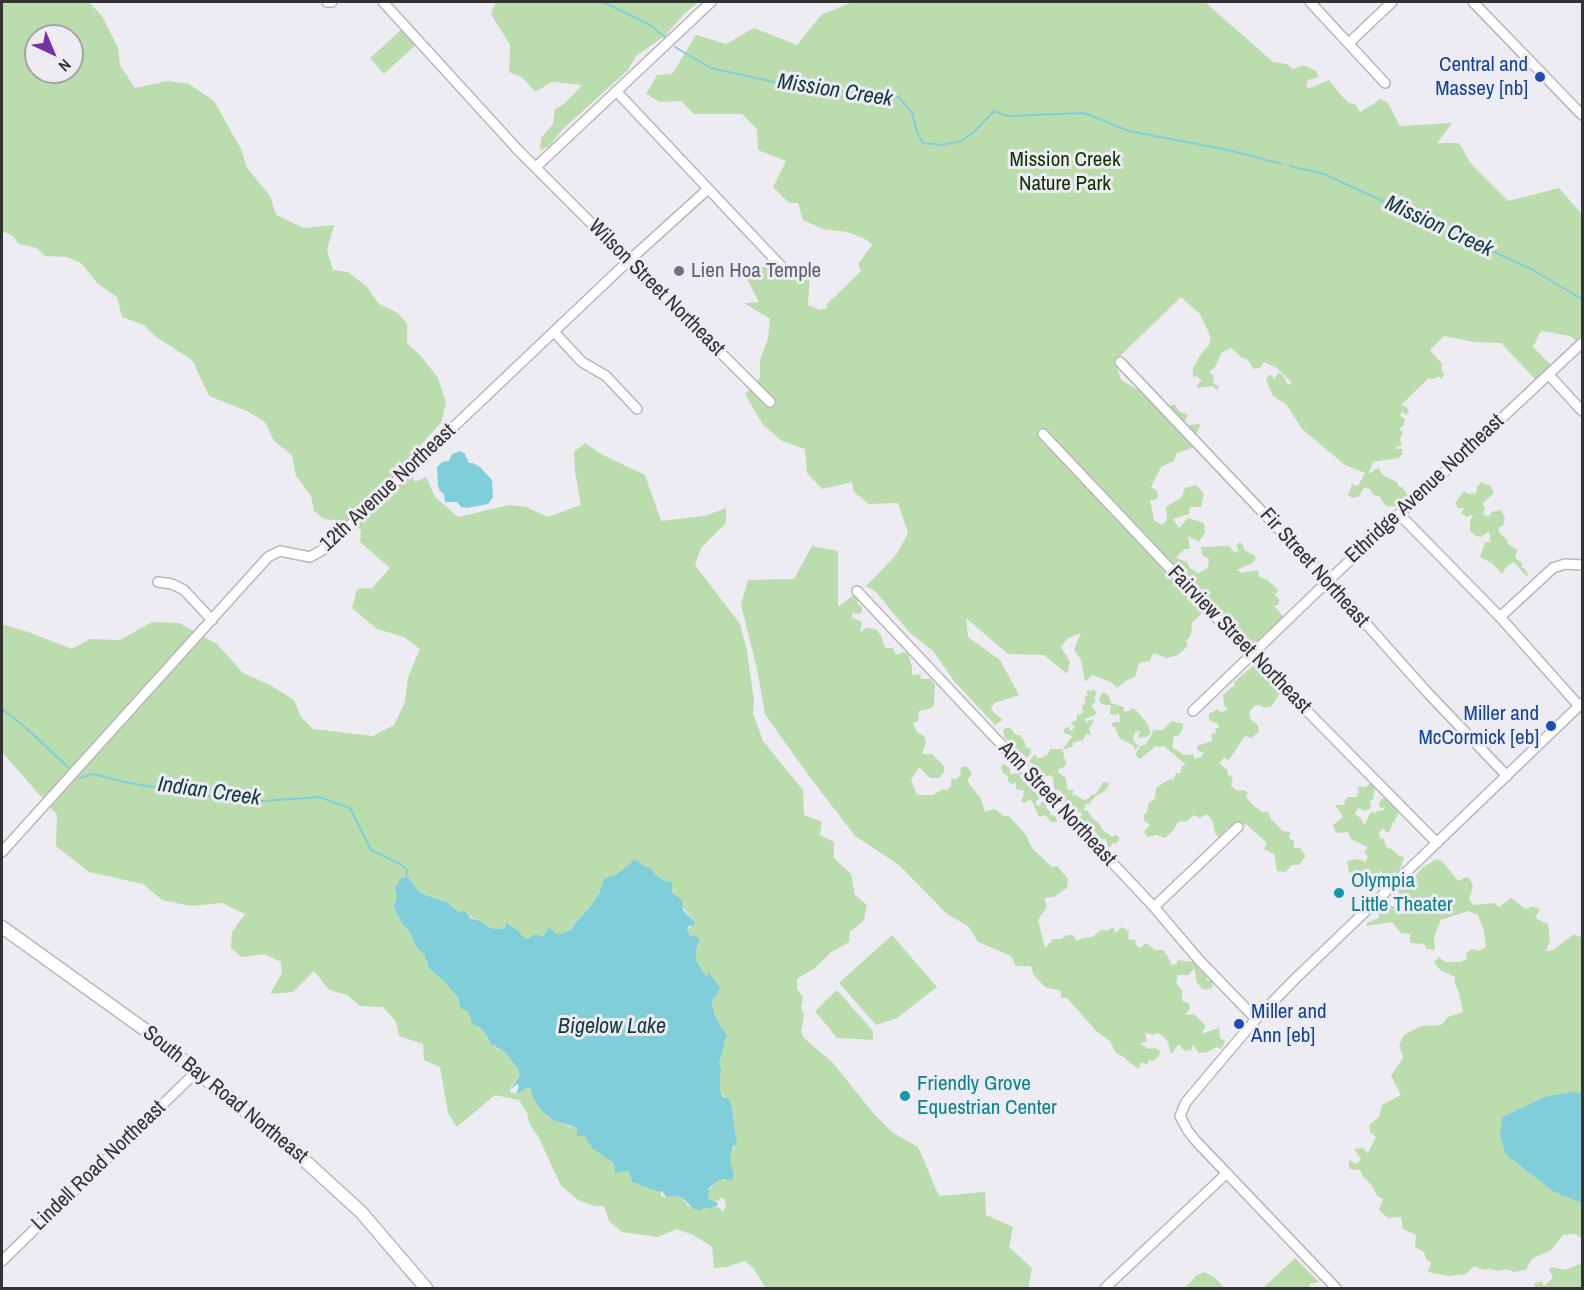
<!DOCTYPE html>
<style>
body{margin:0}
#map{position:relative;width:1584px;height:1290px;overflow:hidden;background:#eeecf3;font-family:"Archivo Narrow",sans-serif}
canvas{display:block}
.frame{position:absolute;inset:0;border:3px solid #333235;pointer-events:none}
.north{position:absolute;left:24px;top:24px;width:60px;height:60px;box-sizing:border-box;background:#eeecf3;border:2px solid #a3a2a7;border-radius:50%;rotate:136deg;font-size:16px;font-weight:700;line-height:24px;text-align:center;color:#333235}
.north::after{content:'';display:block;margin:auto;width:21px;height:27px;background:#7532a6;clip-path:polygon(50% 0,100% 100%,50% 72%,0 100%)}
</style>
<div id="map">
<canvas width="1584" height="1290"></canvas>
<div class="frame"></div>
<div class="north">N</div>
</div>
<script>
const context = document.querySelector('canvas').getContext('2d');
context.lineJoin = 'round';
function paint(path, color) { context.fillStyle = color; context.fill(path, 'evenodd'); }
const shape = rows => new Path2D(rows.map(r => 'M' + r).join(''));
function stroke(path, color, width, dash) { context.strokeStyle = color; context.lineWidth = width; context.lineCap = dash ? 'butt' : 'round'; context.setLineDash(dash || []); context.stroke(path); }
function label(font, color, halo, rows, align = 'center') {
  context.font = font + ' "Archivo Narrow",sans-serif'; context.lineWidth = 6; context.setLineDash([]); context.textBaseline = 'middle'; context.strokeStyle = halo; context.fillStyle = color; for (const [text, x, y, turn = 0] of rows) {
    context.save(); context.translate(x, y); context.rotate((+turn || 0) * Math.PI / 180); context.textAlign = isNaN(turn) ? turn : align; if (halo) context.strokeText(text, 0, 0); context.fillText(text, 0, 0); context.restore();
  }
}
const green = shape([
 [2,2,89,2,102,16,118,48,120,65,135,88,168,81,189,84,214,101,241,149,247,168,270,196,276,215,304,228,334,225,327,250,333,270,348,272,367,287,379,304,398,313,407,324,407,343,422,357,438,378,446,403,441,423,405,462,415,482,426,477,435,497,458,517,509,505,526,507,548,517,581,505,575,472,574,452,585,443,603,455,645,475,661,521,705,516,726,508,726,523,701,548,695,565,740,624,747,651,754,701,753,713,763,741,803,790,804,815,822,822,820,835,834,842,834,858,851,874,855,895,867,905,864,920,850,932,849,942,830,953,815,968,797,979,797,989,803,997,801,1008,804,1015,801,1032,804,1038,833,1063,874,1114,892,1132,918,1147,939,1196,985,1192,986,1215,1013,1227,1009,1247,1032,1268,1028,1288,766,1288,753,1268,745,1261,726,1267,714,1268,712,1247,693,1235,677,1229,657,1237,622,1232,609,1221,604,1206,595,1206,578,1200,561,1186,538,1136,530,1125,527,1113,519,1100,495,1095,457,1127,448,1113,440,1067,424,1060,423,1044,399,1036,396,1022,383,1007,360,1006,347,995,329,990,314,971,293,992,270,994,282,973,281,962,264,954,241,957,231,948,232,932,245,914,222,903,191,906,162,900,143,884,89,872,56,846,57,815,2,752,2,624,28,632,72,649,90,639,120,640,152,622,179,623,217,644,243,673,270,685,294,700,301,717,313,729,373,736,394,725,405,702,408,677,420,649,404,637,377,629,352,608,357,589,372,588,390,568,360,542,361,530,344,521,324,519,314,511,311,496,296,476,292,455,274,441,265,422,247,411,209,396,192,360,156,337,144,325,122,317,117,297,98,284,81,263,67,257,45,256,37,248,19,244,13,236,2,231],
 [36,36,72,36,72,72,36,72],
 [635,859,655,875,666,881,671,893,695,922,687,930,699,945,696,951,696,960,715,995,712,1006,716,1018,722,1028,724,1047,719,1063,722,1071,720,1076,720,1092,731,1104,736,1144,734,1146,730,1159,733,1177,716,1182,708,1191,708,1198,716,1201,719,1201,720,1197,721,1199,724,1198,726,1207,722,1212,721,1209,713,1205,696,1208,688,1206,681,1197,666,1196,664,1197,661,1196,661,1191,632,1182,629,1172,625,1171,621,1172,606,1156,595,1150,584,1135,578,1136,577,1128,568,1126,547,1116,534,1100,530,1088,526,1087,516,1094,510,1092,510,1088,520,1075,518,1069,506,1053,496,1048,488,1040,483,1030,477,1027,468,1012,460,1008,458,998,443,978,429,968,424,955,415,945,410,932,402,924,393,906,409,878,420,893,448,902,459,912,481,921,490,928,501,929,506,927,507,922,519,931,524,938,528,939,562,934,574,928,574,923,589,908,599,892,604,880,617,874],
 [496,2,698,2,682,16,666,35,636,56,628,70,563,129,548,147,540,150,541,138,553,124,555,109,564,104,582,85,552,82,535,92,522,77,509,72,510,45,491,14],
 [852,2,1205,2,1273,62,1287,64,1293,69,1304,65,1316,71,1319,77,1308,80,1306,87,1310,88,1329,80,1340,94,1349,103,1355,104,1360,112,1381,99,1388,103,1400,126,1452,123,1437,143,1459,143,1471,164,1508,201,1559,188,1582,214,1582,345,1570,336,1541,331,1534,345,1532,346,1552,366,1537,381,1501,343,1474,342,1444,336,1430,350,1443,365,1441,367,1444,375,1442,379,1438,376,1434,379,1429,378,1401,405,1407,407,1409,413,1406,415,1402,411,1400,416,1405,419,1404,425,1399,429,1403,432,1400,439,1402,445,1395,448,1397,449,1403,449,1402,454,1399,458,1373,462,1368,474,1378,468,1384,476,1397,482,1399,487,1402,487,1407,494,1406,502,1398,507,1386,506,1379,496,1373,495,1370,489,1364,488,1358,497,1352,498,1348,495,1352,484,1358,486,1365,473,1345,465,1302,429,1286,404,1273,396,1266,380,1269,375,1272,375,1274,379,1278,373,1282,374,1288,385,1292,383,1277,368,1264,362,1260,368,1254,369,1247,359,1242,358,1231,348,1222,352,1215,367,1209,372,1213,375,1214,384,1219,386,1217,390,1212,386,1197,388,1197,385,1202,381,1197,376,1193,377,1193,368,1201,354,1209,345,1211,338,1200,314,1181,297,1115,361,1121,380,1154,399,1162,407,1173,411,1170,407,1172,404,1175,405,1179,411,1188,415,1185,421,1182,421,1176,414,1171,418,1186,429,1190,425,1201,424,1196,435,1198,446,1177,453,1174,461,1161,467,1151,487,1157,491,1158,497,1155,500,1150,500,1154,520,1162,525,1167,520,1166,507,1182,497,1185,488,1196,485,1204,494,1201,507,1190,507,1189,514,1173,519,1179,528,1188,518,1204,523,1205,532,1199,542,1188,536,1190,549,1184,549,1176,558,1187,562,1190,568,1198,573,1208,568,1209,559,1202,555,1201,547,1229,546,1235,553,1239,550,1236,545,1240,542,1244,546,1243,549,1256,557,1254,562,1237,570,1242,573,1257,570,1259,573,1258,576,1269,581,1278,590,1275,595,1279,599,1279,604,1276,606,1273,605,1283,616,1282,623,1273,631,1270,628,1271,632,1264,645,1241,648,1220,632,1208,611,1207,596,1202,606,1202,613,1192,623,1191,635,1186,641,1188,646,1178,655,1167,658,1153,653,1150,661,1139,663,1135,677,1127,680,1117,688,1111,682,1092,675,1085,682,1081,660,1074,650,1081,633,1068,638,1061,647,1070,662,1067,674,1044,655,1008,654,966,618,968,637,1000,660,1019,695,994,703,991,710,1003,720,995,725,954,681,933,651,909,632,876,592,866,586,859,592,857,603,862,607,862,612,858,614,852,613,852,618,862,622,860,632,867,628,876,629,882,638,885,648,893,648,896,655,903,652,908,654,912,667,912,675,920,674,921,679,930,679,935,684,934,705,931,708,919,711,918,721,913,723,917,732,924,736,926,742,922,754,932,754,944,766,944,772,939,778,930,778,919,767,911,780,917,795,933,795,943,789,946,790,951,787,951,778,956,779,961,775,960,769,964,766,968,767,972,774,968,779,968,782,981,799,985,812,993,809,997,810,1003,816,1009,816,1026,835,1032,848,1052,867,1057,866,1068,879,1067,888,1054,897,1044,898,1047,907,1038,920,1045,948,1053,939,1061,939,1068,935,1073,935,1077,941,1083,938,1092,937,1102,929,1106,931,1114,927,1115,933,1122,927,1129,931,1128,939,1136,940,1135,944,1140,948,1146,943,1155,950,1163,950,1170,960,1171,965,1176,964,1178,960,1192,962,1194,958,1196,961,1195,964,1198,965,1200,970,1209,973,1206,980,1212,981,1213,987,1205,990,1200,987,1196,981,1195,970,1193,969,1189,975,1178,975,1176,983,1182,990,1182,1001,1189,1003,1190,1009,1185,1015,1194,1014,1206,1026,1201,1034,1219,1028,1220,1038,1225,1041,1222,1049,1216,1047,1208,1052,1199,1053,1193,1045,1191,1050,1184,1051,1179,1044,1171,1054,1168,1042,1162,1035,1157,1033,1154,1035,1145,1033,1147,1042,1140,1043,1148,1049,1155,1048,1160,1051,1159,1056,1153,1061,1149,1060,1147,1065,1141,1062,1139,1069,1130,1063,1124,1057,1116,1053,1110,1041,1096,1031,1067,998,1061,998,1061,991,1045,987,1041,983,1033,974,1031,966,1016,966,1011,956,978,942,968,926,947,914,899,865,855,836,806,772,765,714,757,669,741,605,748,580,794,579,812,546,838,551,838,607,869,583,896,555,908,533,898,503,869,504,854,492,852,482,822,489,807,473,805,449,782,441,763,425,745,394,760,378,760,360,768,339,770,319,744,303,759,302,747,279,761,266,784,275,810,274,808,305,820,310,828,308,826,305,861,271,858,264,872,245,867,240,848,232,823,229,803,220,798,203,789,203,773,187,786,161,758,150,757,129,742,114,694,114,681,101,660,102,646,94,657,75,672,74,696,35,726,44,754,28,797,45,821,15],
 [403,28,417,44,384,74,370,58],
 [1481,482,1491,486,1494,493,1482,504,1485,508,1483,515,1490,516,1491,512,1501,510,1505,518,1503,526,1499,527,1499,532,1508,541,1507,543,1517,550,1515,558,1523,564,1521,567,1525,569,1529,576,1525,575,1514,562,1507,566,1502,574,1493,564,1480,557,1485,542,1492,542,1490,540,1490,535,1488,532,1481,537,1476,536,1470,531,1470,521,1473,514,1467,517,1461,513,1464,508,1458,508,1455,503,1464,491,1468,494,1476,493,1477,487],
 [1253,666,1259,666,1261,672,1273,672,1278,675,1278,687,1282,689,1272,706,1265,708,1259,705,1254,706,1249,712,1251,720,1258,725,1259,732,1251,738,1245,736,1229,760,1224,758,1219,763,1228,771,1227,774,1233,778,1231,786,1238,791,1244,790,1248,793,1246,797,1253,805,1262,812,1268,812,1271,819,1283,831,1290,832,1289,838,1294,841,1294,848,1300,848,1306,856,1299,865,1292,865,1285,872,1277,871,1274,854,1264,849,1267,843,1247,825,1238,823,1233,829,1226,828,1227,835,1221,839,1215,834,1213,822,1207,814,1200,818,1194,815,1187,821,1178,822,1174,830,1165,838,1156,835,1148,837,1144,832,1150,824,1145,822,1143,815,1147,812,1148,804,1155,798,1156,788,1168,780,1174,779,1176,773,1180,773,1182,766,1186,765,1164,746,1159,747,1156,746,1140,759,1135,755,1140,746,1146,744,1152,734,1153,730,1163,730,1172,721,1175,722,1183,724,1183,729,1178,736,1174,736,1172,747,1184,755,1193,754,1195,759,1201,757,1204,753,1198,751,1197,746,1212,741,1211,734,1216,733,1215,728,1219,728,1218,724,1209,720,1209,714,1217,709,1221,712,1228,710,1224,705,1223,695,1232,687,1235,686,1234,682],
 [1093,689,1097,694,1094,697,1096,701,1091,706,1096,712,1095,715,1084,719,1087,723,1088,720,1091,721,1093,718,1093,723,1089,728,1091,735,1086,734,1083,740,1072,743,1074,744,1071,748,1068,747,1067,749,1063,749,1069,740,1072,738,1071,735,1076,730,1070,735,1064,733,1064,729,1070,726,1069,730,1072,731,1075,726,1071,724,1072,722,1077,720,1077,714,1080,715,1083,712,1082,706,1085,704,1085,697,1088,696,1086,692,1090,690,1091,692],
 [1103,692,1109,696,1111,703,1124,707,1124,713,1126,711,1130,711,1132,708,1136,710,1147,723,1151,733,1147,737,1138,738,1140,730,1135,733,1133,738,1136,744,1139,745,1135,751,1134,746,1119,738,1115,727,1111,726,1113,722,1120,722,1119,713,1116,715,1110,714,1111,705,1104,705,1100,702,1099,698],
 [1006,728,1010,728,1016,735,1020,735,1026,744,1025,747,1031,749,1031,753,1027,758,1012,745,1010,741,1005,739,1003,730],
 [1050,749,1062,749,1064,754,1063,757,1065,758,1066,764,1064,767,1059,769,1058,772,1066,778,1067,788,1070,791,1074,789,1072,796,1075,795,1084,800,1088,799,1091,795,1096,794,1103,782,1110,783,1106,790,1096,796,1089,804,1085,804,1084,811,1087,810,1093,819,1098,822,1103,830,1112,837,1115,835,1119,837,1119,840,1115,844,1112,843,1111,847,1108,847,1106,839,1101,839,1087,822,1083,822,1079,817,1083,814,1072,809,1072,805,1065,803,1061,797,1062,792,1054,789,1053,778,1050,775,1041,778,1037,777,1032,771,1037,766,1029,762,1033,756,1036,755,1037,758,1042,758,1048,754],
 [1004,764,1010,768,1010,774,1020,773,1020,778,1027,781,1027,786,1032,787,1034,792,1041,794,1041,797,1036,801,1036,805,1040,806,1041,802,1046,802,1046,808,1051,813,1049,815,1052,815,1056,817,1057,822,1051,822,1045,815,1039,817,1032,801,1029,800,1024,803,1022,802,1022,797,1026,797,1023,795,1024,791,1016,789,1016,783,1011,784,1008,781,1008,776,1003,773,1001,766],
 [1371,782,1375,787,1373,800,1370,800,1371,808,1365,811,1358,808,1355,814,1362,819,1361,820,1365,825,1370,813,1374,812,1376,814,1377,811,1384,810,1385,807,1380,808,1379,804,1382,799,1386,798,1393,800,1399,811,1397,817,1395,819,1396,822,1393,822,1389,832,1387,833,1383,828,1379,832,1380,838,1384,839,1386,847,1393,850,1398,855,1404,857,1400,870,1388,877,1379,870,1381,878,1378,885,1369,888,1365,881,1360,879,1360,872,1352,875,1349,872,1347,861,1357,859,1365,862,1368,857,1364,852,1368,847,1351,839,1348,832,1336,833,1333,825,1343,817,1335,805,1344,805,1345,800,1348,797,1356,797,1359,792,1357,787,1366,787],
 [1437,859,1443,862,1458,881,1466,877,1470,879,1473,887,1469,900,1474,905,1494,903,1499,907,1511,898,1526,909,1533,906,1540,910,1535,918,1548,924,1550,941,1546,951,1553,950,1574,934,1578,937,1582,935,1582,1093,1544,1097,1502,1117,1506,1155,1554,1192,1582,1203,1582,1239,1575,1234,1563,1235,1551,1250,1532,1259,1526,1270,1514,1272,1506,1269,1497,1271,1491,1269,1484,1270,1474,1266,1466,1274,1448,1276,1428,1272,1431,1263,1426,1259,1424,1252,1415,1247,1416,1235,1403,1229,1401,1217,1388,1218,1379,1210,1383,1199,1377,1196,1371,1184,1363,1177,1360,1170,1349,1169,1349,1160,1356,1164,1361,1159,1354,1149,1363,1148,1368,1153,1376,1137,1370,1132,1369,1125,1379,1117,1382,1105,1401,1095,1391,1076,1403,1058,1399,1045,1404,1035,1421,1026,1441,1025,1448,1017,1463,1012,1459,993,1455,984,1455,977,1440,970,1434,962,1439,957,1445,962,1460,962,1467,959,1466,953,1472,949,1479,951,1486,947,1484,931,1478,915,1468,911,1441,920,1434,937,1435,950,1427,949,1424,944,1410,943,1410,934,1401,933,1392,922,1366,926,1367,923,1379,918,1379,911,1388,905,1397,907,1402,902,1398,890,1406,885,1410,878,1415,876,1423,867],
 [892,935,937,987,897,1018,876,1025,839,983],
 [837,990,873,1031,873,1040,837,1038,815,1011],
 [1295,1258,1319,1282,1310,1284,1309,1288,1263,1288],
 [1582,1258,1582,1288,1536,1288,1534,1286,1535,1283,1541,1281,1544,1286,1553,1278,1549,1269,1552,1267,1565,1270,1580,1264],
 [1204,1272,1215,1278,1225,1288,1185,1288,1196,1276]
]);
const water = shape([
 [460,451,465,454,469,463,473,463,480,467,492,480,493,497,488,504,467,508,461,507,457,502,445,502,444,494,440,491,438,486,437,467,442,462,449,461,452,454],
 [635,859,644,866,651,868,655,875,666,881,672,882,672,893,682,900,683,910,695,922,694,925,689,926,687,930,691,936,697,937,700,940,696,951,696,960,706,977,709,973,720,987,718,993,713,999,712,1006,716,1018,727,1036,724,1041,724,1047,719,1063,722,1071,720,1075,720,1092,724,1098,728,1098,731,1104,737,1144,733,1146,730,1159,734,1177,731,1181,725,1179,716,1182,709,1188,708,1198,718,1203,717,1206,713,1206,710,1209,705,1207,700,1210,694,1209,681,1197,666,1196,661,1191,656,1191,632,1182,629,1172,625,1171,614,1173,615,1167,612,1162,592,1148,584,1135,577,1137,577,1128,553,1120,542,1111,534,1100,530,1088,526,1088,516,1094,519,1086,517,1084,510,1090,520,1075,518,1069,506,1053,491,1044,483,1030,473,1024,468,1012,460,1008,458,998,446,983,429,968,424,955,415,945,410,932,402,924,393,906,397,898,395,888,401,878,409,878,420,893,447,902,459,912,465,911,470,918,481,921,490,928,501,929,506,927,506,922,519,931,524,938,528,939,535,934,543,937,549,927,556,934,562,934,574,928,574,924,589,908,599,893,604,879,617,874],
 [1573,1092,1582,1093,1582,1203,1554,1192,1506,1155,1500,1136,1502,1117,1544,1097]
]);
const stream = shape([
 [603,2,650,25,666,38],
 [675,47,711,68,796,87,899,97,912,113,917,132,923,143,943,145,961,141,975,131,994,111,1007,116,1084,113,1129,131,1228,150,1282,164],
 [1290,166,1324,174,1531,269,1582,299],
 [2,709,25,727,68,767],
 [80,778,93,774,129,783,248,802,319,797,350,808,371,850,402,865,407,870,406,878]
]);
const minor = shape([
 [327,2,332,2],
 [383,2,518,150,770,402],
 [1310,2,1385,83],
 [1473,2,1582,115],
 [1350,42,1392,2],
 [616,91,781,266],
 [536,167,711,2],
 [554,332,582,362,606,376,637,409],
 [1120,362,1328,581,1426,691,1507,776],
 [1549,375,1582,411],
 [1043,434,1246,649,1437,843],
 [1399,514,1500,617,1579,706],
 [158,582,172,584,184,590,212,620],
 [857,591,1154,907,1199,960,1256,1019],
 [1500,617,1553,568,1565,564,1581,565],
 [1193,711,1328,581,1582,343],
 [2,852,268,557,280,551,310,557,326,548,623,266,708,189],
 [1154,907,1238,827],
 [2,1261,197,1071],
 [1105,1288,1227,1173],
 [1336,1288,1196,1141,1188,1131,1180,1116,1186,1102,1256,1019,1294,980,1582,703]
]);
const tertiary = shape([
 [2,927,148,1032,292,1149,361,1212,426,1288]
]);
const markers = [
 [1540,77,6,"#1a4fb4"],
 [679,271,6,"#6b7280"],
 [1551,726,6,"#1a4fb4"],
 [1339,893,6,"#0f9aa8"],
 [1239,1024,6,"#1a4fb4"],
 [905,1096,6,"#0f9aa8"]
];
const transitNames = [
 ["Central and",1528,65],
 ["Massey [nb]",1528,89],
 ["Miller and",1539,714],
 ["McCormick [eb]",1539,738],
 ["Miller and",1251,1012,"left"],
 ["Ann [eb]",1251,1036,"left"]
];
const parkNames = [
 ["Mission Creek",1065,160],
 ["Nature Park",1065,184]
];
const worshipNames = [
 ["Lien Hoa Temple",691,271]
];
const streetNames = [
 ["Wilson Street Northeast",656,288,45],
 ["12th Avenue Northeast",388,488,-43],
 ["Ethridge Avenue Northeast",1425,489,-43],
 ["Fir Street Northeast",1314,568,48],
 ["Fairview Street Northeast",1239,640,46],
 ["Ann Street Northeast",1057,804,47],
 ["South Bay Road Northeast",225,1095,39],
 ["Lindell Road Northeast",99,1166,-44]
];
const cultureNames = [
 ["Olympia",1351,881],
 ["Little Theater",1351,905],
 ["Friendly Grove",917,1084],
 ["Equestrian Center",917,1108]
];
const waterNames = [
 ["Mission Creek",835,91,9],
 ["Mission Creek",1439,227,25],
 ["Indian Creek",209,792,8],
 ["Bigelow Lake",612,1027]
];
paint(green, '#bbddad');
paint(water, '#81cedb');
stroke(stream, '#81cedb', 2);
stroke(minor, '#b8b6bd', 12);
stroke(tertiary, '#b8b6bd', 15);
stroke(minor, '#fff', 9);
stroke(tertiary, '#fff', 12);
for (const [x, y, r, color] of markers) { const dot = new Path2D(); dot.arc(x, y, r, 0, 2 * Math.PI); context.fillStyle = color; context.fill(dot); stroke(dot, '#eeecf3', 2); }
label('21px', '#164399', '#eeecf3', transitNames, 'right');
label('21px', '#113200', '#eeecf3', parkNames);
label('21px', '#5b616d', '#eeecf3', worshipNames, 'left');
label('21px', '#333235', '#eeecf3', streetNames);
label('21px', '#0d838f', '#eeecf3', cultureNames, 'left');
label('italic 22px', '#143a40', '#eeecf3', waterNames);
</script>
